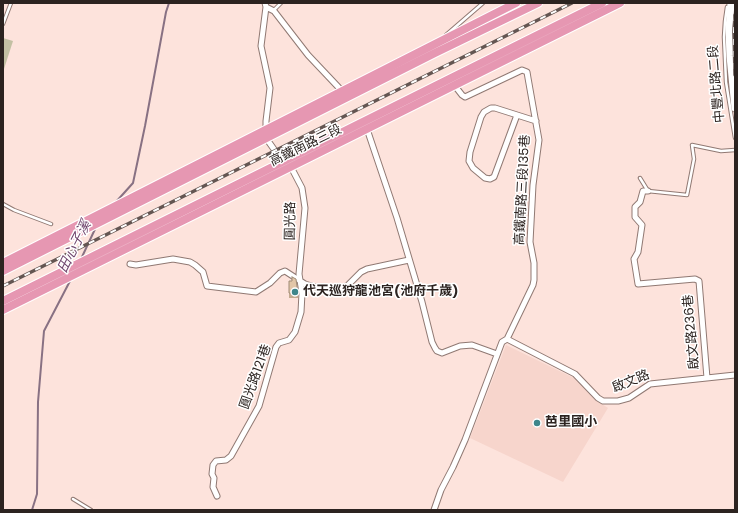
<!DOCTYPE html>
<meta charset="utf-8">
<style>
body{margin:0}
#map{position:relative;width:738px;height:513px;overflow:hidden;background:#fde3dc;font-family:Poppins,sans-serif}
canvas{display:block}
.frame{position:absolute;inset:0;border:4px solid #2c2320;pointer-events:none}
</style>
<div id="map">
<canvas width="738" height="513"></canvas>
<div class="frame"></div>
</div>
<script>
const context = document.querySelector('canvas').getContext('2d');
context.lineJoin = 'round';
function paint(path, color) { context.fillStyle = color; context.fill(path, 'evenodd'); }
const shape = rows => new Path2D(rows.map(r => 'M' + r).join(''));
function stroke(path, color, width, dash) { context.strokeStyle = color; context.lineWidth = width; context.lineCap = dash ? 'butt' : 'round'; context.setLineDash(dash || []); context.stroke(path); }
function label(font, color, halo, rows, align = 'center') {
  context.font = font + ' Poppins,"Noto Sans TC",sans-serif'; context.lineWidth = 3; context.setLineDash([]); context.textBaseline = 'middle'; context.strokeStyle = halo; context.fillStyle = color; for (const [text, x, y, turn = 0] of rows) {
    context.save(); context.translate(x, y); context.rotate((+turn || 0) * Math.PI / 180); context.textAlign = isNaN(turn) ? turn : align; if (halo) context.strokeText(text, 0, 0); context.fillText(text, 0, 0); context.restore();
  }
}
const built = shape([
 [506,345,578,380,594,399,608,408,563,482,470,438]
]);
const green = shape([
 [3,38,13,41,3,72]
]);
const stream = shape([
 [115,203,133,183,145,126,166,12,169,3],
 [81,259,96,227],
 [32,510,37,494,38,402,44,331,70,281]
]);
const service = shape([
 [727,7,725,21,724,37,726,82,735,138],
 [274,10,281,3],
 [3,24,11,3],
 [446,35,483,3],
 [640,178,648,191,687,195,694,159,692,145,721,151,735,150],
 [3,204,14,210,51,224],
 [73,499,91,510]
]);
const minor = shape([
 [266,7,274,11,308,55,342,91],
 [455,86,462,95,465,97,522,70,527,72,528,78,539,140,533,185,530,242,534,263,534,280,533,285,507,339],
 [517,115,494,177,490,179,485,178,473,168,469,161,470,152,481,117,484,112,491,108,495,108,536,121],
 [367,129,397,218,422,302,432,342,435,348,437,351,442,353,460,346,472,345,497,354],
 [648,191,643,191,640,202,635,207,635,217,642,225,638,252,634,259,638,284,695,279,699,281,707,378],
 [130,264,136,265,173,259,190,262,195,265,203,272,207,286,256,292,270,283,280,273,285,271,305,284,332,292,347,286,361,272,367,269,409,260],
 [507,339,575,374,598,398,603,401,618,401,629,398,650,384,735,375],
 [217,496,213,487,214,478,212,474,213,465,216,461,226,460,231,456,259,406,276,347,279,343,289,340,295,332,301,312,302,293,299,274,305,208,302,188,291,167,283,162,266,138,266,121,270,88,261,46,266,7,265,3],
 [434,510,441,490,453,467,465,440,502,342,507,339]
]);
const secondary = shape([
 [731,3,729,29,730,56,735,108]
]);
const primary = shape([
 [3,263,516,3],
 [3,271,435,53,538,3],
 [3,301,602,3],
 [3,310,620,3]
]);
const rail = shape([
 [735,15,734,32,735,75],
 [3,286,572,3]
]);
const wall = shape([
 [289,281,298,294,298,298,289,298]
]);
const building = shape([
 [292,277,296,279,298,294,289,293,289,281,292,281,292,277]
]);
const markers = [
 [295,292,4,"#3e868b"],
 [537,423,4,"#3e868b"]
];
const streetNames = [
 ["中豐北路二段",717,84,-95],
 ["高鐵南路三段",306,146,-26],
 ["高鐵南路三段135巷",523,190,-87],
 ["圓光路",291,221,-89],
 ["啟文路236巷",692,332,-95],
 ["圓光路121巷",256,377,-70],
 ["啟文路",631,382,-22]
];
const poiNames = [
 ["代天巡狩龍池宮(池府千歲)",303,292],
 ["芭里國小",545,423]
];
const waterNames = [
 ["田心子溪",75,247,-63]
];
paint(built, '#f7d5cc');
paint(green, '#c3c0a3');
stroke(stream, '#887183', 2);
stroke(service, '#907973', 4.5);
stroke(minor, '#907973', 7);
stroke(secondary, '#907973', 9);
stroke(primary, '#fff', 10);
stroke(service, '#fff', 2.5);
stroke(minor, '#fff', 5);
stroke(secondary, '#fff', 7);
stroke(primary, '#e697b2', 8);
stroke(rail, '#645652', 3.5);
stroke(rail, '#fff', 2, [6]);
paint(wall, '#c2aa90');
paint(building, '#e2c6a8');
stroke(building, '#9e8b76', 1);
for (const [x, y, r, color] of markers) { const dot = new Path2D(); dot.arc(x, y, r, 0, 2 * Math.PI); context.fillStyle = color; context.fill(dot); stroke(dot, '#fff', 1.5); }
label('13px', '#2c2320', '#fff', streetNames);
label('bold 13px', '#2c2320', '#fff', poiNames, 'left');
label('italic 14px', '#6e446c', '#fff', waterNames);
</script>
